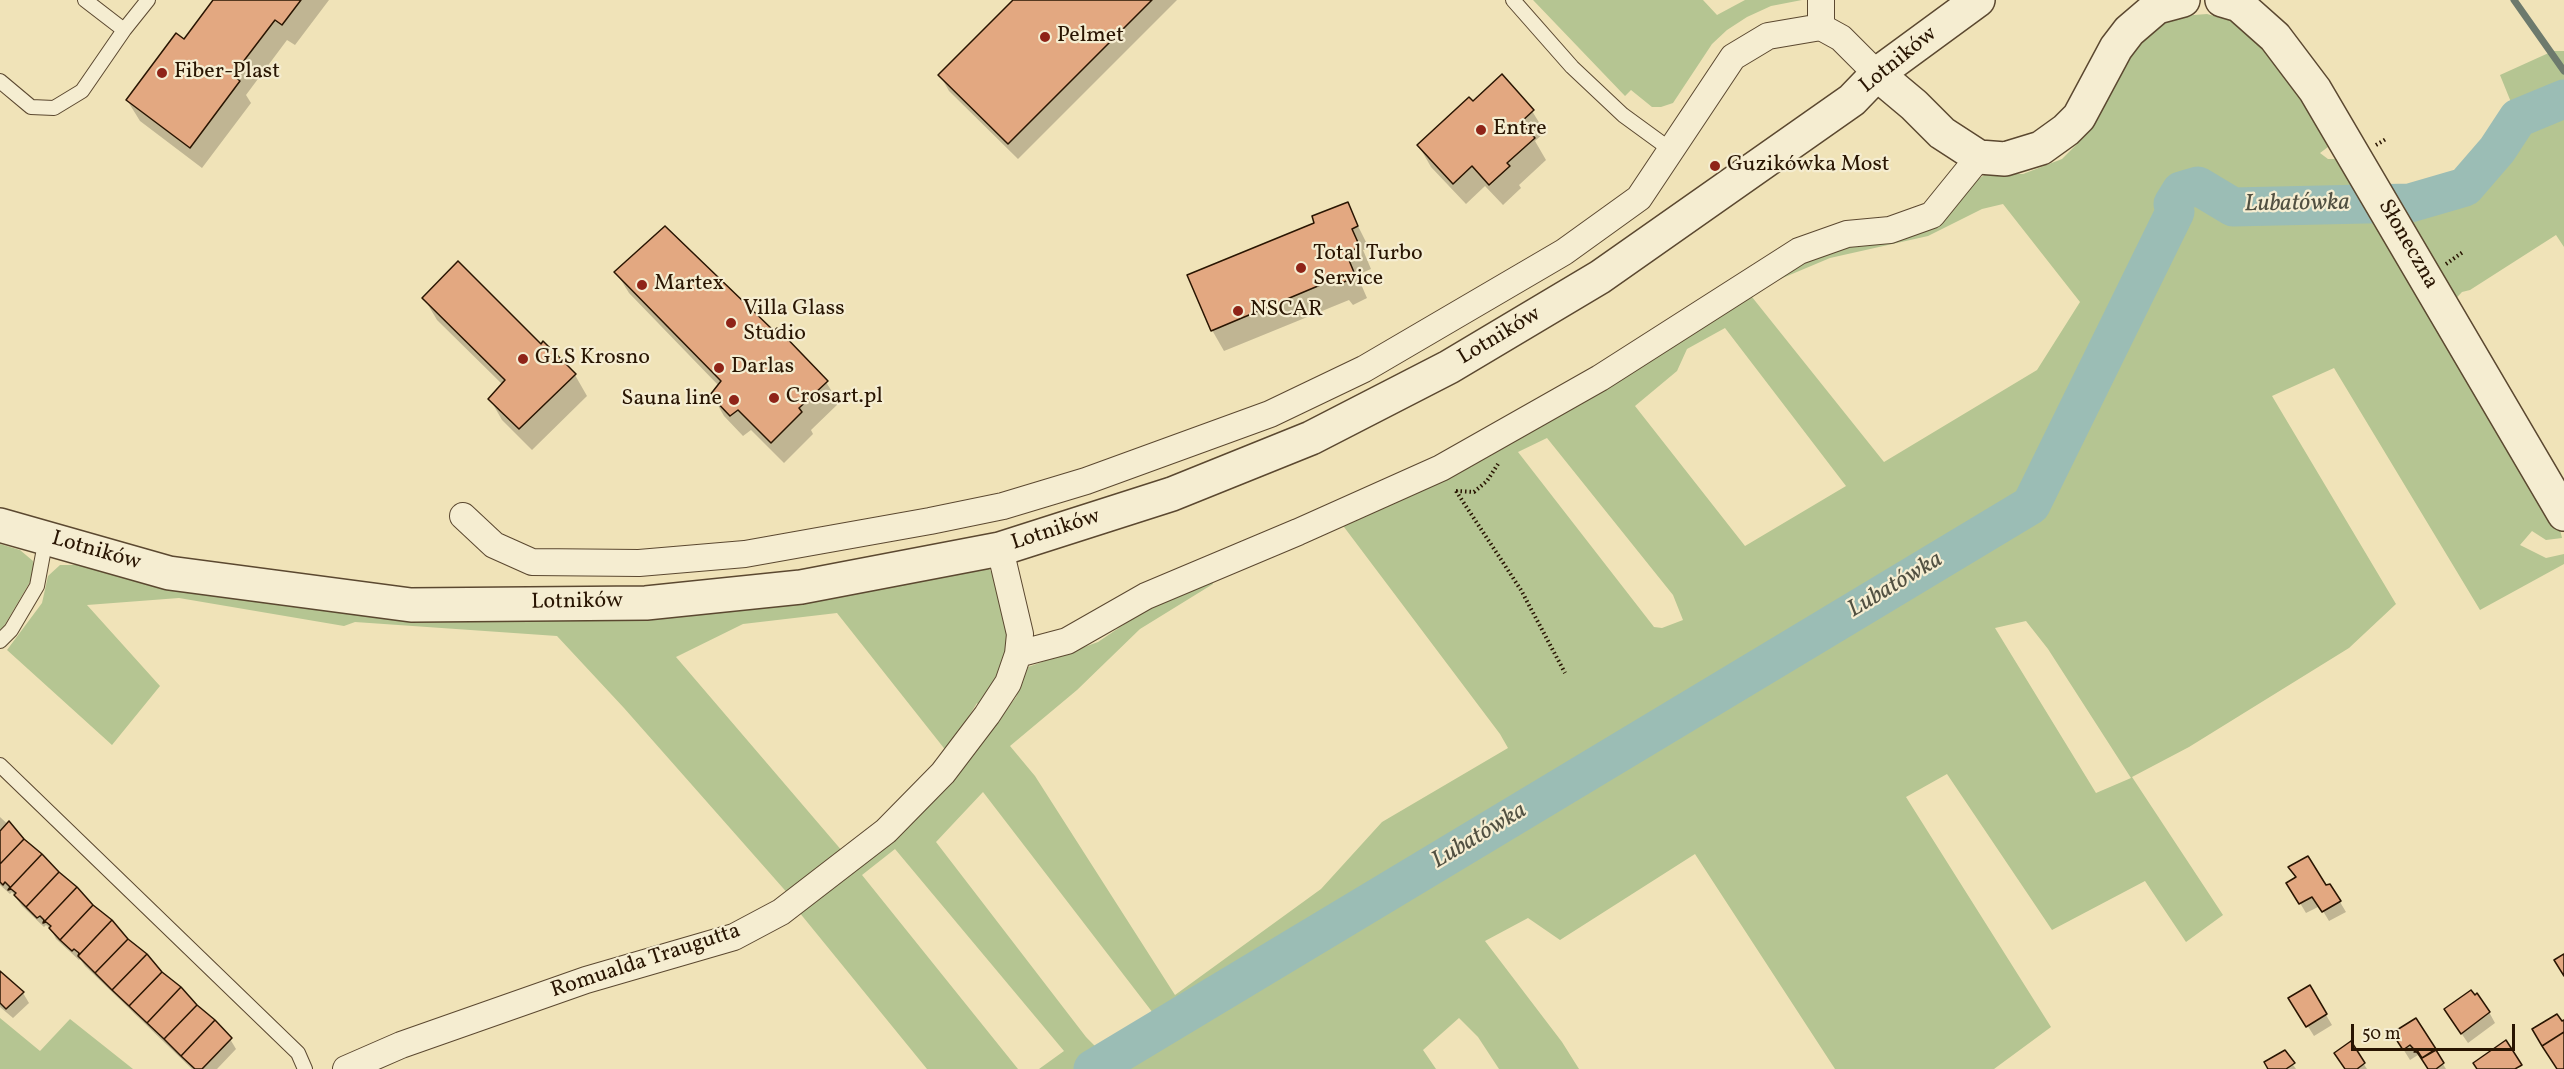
<!DOCTYPE html>
<meta charset="utf-8">
<style>
body{margin:0}
#map{position:relative;width:2564px;height:1069px;overflow:hidden;background:#f0e3b8;font-family:Vollkorn,serif}
canvas{display:block}
.scale{position:absolute;left:2351px;top:1024px;width:164px;height:27px;box-sizing:border-box;border:3px solid #291502;border-top:0;padding-left:8px;font-size:18px;line-height:21px;white-space:nowrap;color:#291502;-webkit-text-stroke:4px #f5edd1;paint-order:stroke}
</style>
<div id="map">
<canvas width="2564" height="1069"></canvas>
<div class="scale">50 m</div>
</div>
<script>
const context = document.querySelector('canvas').getContext('2d');
context.lineJoin = 'round';
function paint(path, color) { context.fillStyle = color; context.fill(path, 'evenodd'); }
const shape = rows => new Path2D(rows.map(r => 'M' + r).join(''));
function stroke(path, color, width, dash) { context.strokeStyle = color; context.lineWidth = width; context.lineCap = dash ? 'butt' : 'round'; context.setLineDash(dash || []); context.stroke(path); }
function label(font, color, halo, rows, align = 'center') {
  context.font = font + ' Vollkorn,serif'; context.lineWidth = 4.5; context.setLineDash([]); context.textBaseline = 'middle'; context.strokeStyle = halo; context.fillStyle = color; for (const [text, x, y, turn = 0] of rows) {
    context.save(); context.translate(x, y); context.rotate((+turn || 0) * Math.PI / 180); context.textAlign = isNaN(turn) ? turn : align; if (halo) context.strokeText(text, 0, 0); context.fillText(text, 0, 0); context.restore();
  }
}
const green = shape([
 [1533,0,1703,0,1717,15,1745,0,1802,0,1771,6,1747,17,1727,30,1712,44,1673,103,1661,107,1652,107,1631,90,1625,96],
 [2207,14,2236,22,2259,40,2285,71,2332,144,2320,153,2328,159,2340,159,2358,197,2381,200,2464,181,2517,117,2500,75,2553,51,2564,51,2564,247,2556,235,2470,290,2462,292,2435,321,2559,525,2562,538,2546,540,2532,531,2520,545,2546,558,2564,554,2564,564,2480,610,2334,368,2272,396,2396,604,2349,648,2189,747,2132,777,2223,915,2186,942,2145,881,2052,930,1947,774,1906,797,2051,1027,1994,1069,1835,1069,1695,854,1560,940,1528,918,1485,941,1562,1042,1579,1069,1499,1069,1478,1037,1459,1018,1423,1050,1436,1069,1039,1069,1064,1051,895,849,862,875,1018,1069,927,1069,799,912,916,817,982,743,1016,697,1028,667,1098,642,1169,594,1210,578,1213,584,1140,629,1077,690,1010,746,1035,776,1175,995,1321,889,1382,822,1508,748,1500,734,1341,523,1795,261,1888,236,1986,174,2023,174,2062,159,2085,136,2132,47,2154,28,2181,16],
 [2003,204,2080,302,2037,370,1884,462,1752,297,1773,282,1830,258,1928,236,1982,209],
 [1725,328,1846,486,1745,546,1635,406,1677,371,1687,349],
 [1547,438,1673,595,1683,620,1662,628,1654,627,1518,452],
 [2026,621,2048,649,2131,778,2096,793,1995,628],
 [983,792,1153,1013,1138,1028,1099,1050,1086,1037,936,842],
 [0,544,20,550,33,561,34,575,0,633],
 [60,565,77,565,161,583,355,609,987,566,997,580,1009,630,1000,677,981,709,977,703,947,752,837,613,743,624,676,657,843,852,790,896,624,708,557,636,355,622,344,626,179,598,87,605,160,686,112,745,7,650,42,603,48,576],
 [0,1018,40,1051,70,1019,133,1069,0,1069]
]);
const shadow = shape([
 [215,0,329,0,295,45,287,40,246,95,251,103,202,168,140,121,127,100,184,41],
 [1015,0,1177,0,1018,159,949,91,940,75],
 [1472,103,1532,111,1545,132,1535,141,1546,160,1519,185,1521,188,1503,205,1485,186,1466,204,1431,167,1419,146],
 [1347,204,1369,248,1363,250,1371,269,1357,275,1367,298,1353,305,1349,300,1224,351,1212,330,1316,224],
 [616,272,826,382,839,403,811,430,813,434,784,463,751,430,743,436,724,416,712,395,719,386,629,293],
 [424,298,541,346,543,344,575,375,587,396,532,450,502,420,490,399,503,385,437,320],
 [0,817,86,897,90,905,155,963,158,969,230,1039,236,1049,217,1069,192,1069,85,966,80,959,79,960,56,939,51,929,46,925,44,927,22,906,12,892,10,894,0,885],
 [2290,868,2326,887,2340,902,2346,912,2329,921,2320,906,2306,913,2288,883,2296,879],
 [0,973,23,993,29,1003,13,1018,0,1007],
 [2309,987,2332,1025,2314,1036,2290,998],
 [2489,1012,2495,1023,2468,1043,2452,1020],
 [2415,1020,2446,1069,2430,1069,2418,1055,2410,1060,2400,1044],
 [2350,1043,2367,1069,2346,1069],
 [2284,1052,2296,1069,2270,1069]
]);
const stream = shape([
 [2514,0,2564,71]
]);
const river = shape([
 [1093,1069,2031,505,2175,212,2173,204,2181,191,2198,186,2233,207,2410,203,2465,187,2497,150,2518,118,2564,99]
]);
const building = shape([
 [213,0,301,0,282,25,275,20,233,75,240,81,190,148,126,100,176,33,184,39,213,0],
 [1013,0,1152,0,1008,144,938,75,1013,0],
 [1502,74,1534,110,1521,122,1535,138,1507,163,1510,166,1489,185,1472,166,1453,184,1417,145,1469,97,1473,101,1502,74],
 [1348,202,1358,226,1352,229,1360,247,1346,253,1356,277,1339,284,1337,278,1211,331,1187,275,1314,223,1312,216,1348,202],
 [665,226,774,331,777,328,828,381,799,408,802,412,771,443,738,410,730,416,710,395,721,381,614,272,665,226],
 [458,261,541,344,543,341,576,374,519,429,488,399,505,380,422,298,458,261],
 [9,821,24,839,0,864,0,831,9,821],
 [24,839,42,854,8,890,10,887,5,882,3,885,0,882,0,864,24,839],
 [42,854,59,872,26,907,14,895,16,893,11,889,8,890,42,854],
 [2308,856,2326,885,2330,884,2341,901,2322,912,2312,897,2299,904,2286,883,2296,877,2288,867,2308,856],
 [59,872,77,887,43,923,44,920,40,916,37,918,26,907,59,872],
 [77,887,93,905,60,940,49,928,51,926,46,922,43,923,77,887],
 [93,905,112,920,78,956,79,953,74,949,72,951,60,940,93,905],
 [112,920,128,939,95,973,78,956,112,920],
 [128,939,147,954,112,990,95,973,128,939],
 [147,954,162,972,129,1006,112,990,147,954],
 [2564,954,2564,976,2554,960,2564,954],
 [0,971,24,992,6,1009,0,1003,0,971],
 [162,972,181,987,147,1023,129,1006,162,972],
 [2310,985,2327,1014,2306,1027,2288,998,2310,985],
 [181,987,197,1005,164,1039,147,1023,181,987],
 [2471,990,2475,995,2477,993,2490,1012,2461,1034,2444,1009,2471,990],
 [197,1005,215,1020,181,1056,164,1039,197,1005],
 [2557,1014,2562,1021,2564,1020,2564,1032,2542,1046,2532,1029,2557,1014],
 [2416,1018,2436,1049,2422,1058,2410,1045,2403,1050,2392,1033,2416,1018],
 [215,1020,232,1038,202,1069,195,1069,181,1056,215,1020],
 [2564,1032,2564,1069,2557,1069,2542,1046,2564,1032],
 [2506,1040,2522,1065,2515,1069,2477,1069,2473,1063,2506,1040],
 [2351,1041,2365,1063,2357,1069,2345,1069,2334,1053,2351,1041],
 [2285,1050,2295,1063,2286,1069,2268,1069,2264,1062,2285,1050],
 [2417,1050,2422,1058,2436,1050,2444,1063,2436,1069,2428,1069,2417,1052,2414,1052,2417,1050]
]);
const path = shape([
 [2376,145,2386,139],
 [2446,264,2463,252],
 [1456,491,1474,492,1487,481,1498,464],
 [1456,491,1521,590,1565,673]
]);
const service = shape([
 [85,0,124,30,148,0],
 [1513,0,1572,67,1623,115,1671,150],
 [0,81,31,107,54,108,82,91,124,30],
 [0,641,11,630,37,586,46,538],
 [0,765,298,1053,305,1069]
]);
const minor = shape([
 [1821,27,1821,0],
 [463,516,494,545,532,562,639,563,745,554,930,521,1003,506,1086,481,1270,414,1364,369,1564,252,1639,198,1733,57,1768,36,1821,27,1841,38,1877,74],
 [1018,654,1067,641,1146,596,1298,532,1441,468,1600,378,1799,251,1847,234,1890,230,1932,215,1979,157],
 [346,1069,401,1045,586,980,734,937,781,912,886,831,943,773,987,715,1008,683,1018,654,1020,634,1000,549]
]);
const tertiary = shape([
 [2222,0,2239,5,2275,37,2315,90,2564,514],
 [1877,74,1914,105,1942,133,1979,157,2005,159,2041,148,2066,130,2079,117,2116,48,2129,31,2157,7,2183,0],
 [0,525,169,573,411,605,646,603,801,587,1000,549,1172,494,1311,438,1449,367,1600,277,1852,100,1877,74,1978,0]
]);
const markers = [
 [1045,37,6,"#8f2418"],
 [162,73,6,"#8f2418"],
 [1481,130,6,"#8f2418"],
 [1715,166,6,"#8f2418"],
 [1301,268,6,"#8f2418"],
 [642,285,6,"#8f2418"],
 [1238,311,6,"#8f2418"],
 [731,323,6,"#8f2418"],
 [523,359,6,"#8f2418"],
 [719,368,6,"#8f2418"],
 [774,398,6,"#8f2418"],
 [734,400,6,"#8f2418"]
];
const poiNames = [
 ["Pelmet",1057,37],
 ["Fiber-Plast",174,73],
 ["Entre",1493,130],
 ["Guzikówka Most",1727,166],
 ["Total Turbo",1313,255],
 ["Service",1313,280],
 ["Martex",654,285],
 ["Villa Glass",743,310],
 ["Studio",743,335],
 ["NSCAR",1250,311],
 ["GLS Krosno",535,359],
 ["Darlas",731,368],
 ["Crosart.pl",786,398],
 ["Sauna line",722,400,"right"]
];
const streetNames = [
 ["Lotników",1899,61,-39],
 ["Słoneczna",2407,245,60],
 ["Lotników",1500,337,-31],
 ["Lotników",1056,531,-18],
 ["Lotników",96,552,16],
 ["Lotników",577,603,-1],
 ["Romualda Traugutta",646,962,-18]
];
const waterNames = [
 ["Lubatówka",2297,205,-1],
 ["Lubatówka",1896,586,-31],
 ["Lubatówka",1480,837,-31]
];
paint(green, '#b5c592');
paint(shadow, '#0003');
stroke(stream, '#6d7a6d', 7);
stroke(river, '#9bbdb5', 39);
paint(building, '#e3a881');
stroke(building, '#291502', 1.5);
stroke(service, '#5b4830', 16);
stroke(minor, '#5b4830', 28);
stroke(tertiary, '#5b4830', 36);
stroke(path, '#291502', 4, [1.5, 3]);
stroke(service, '#f5edd1', 14);
stroke(minor, '#f5edd1', 26);
stroke(tertiary, '#f5edd1', 33);
for (const [x, y, r, color] of markers) { const dot = new Path2D(); dot.arc(x, y, r, 0, 2 * Math.PI); context.fillStyle = color; context.fill(dot); stroke(dot, '#f5edd1', 2); }
label('22px', '#291502', '#f5edd1', poiNames, 'left');
label('22px', '#291502', '#f5edd1', streetNames);
label('italic 24px', '#515041', '#f5edd1', waterNames);
</script>
